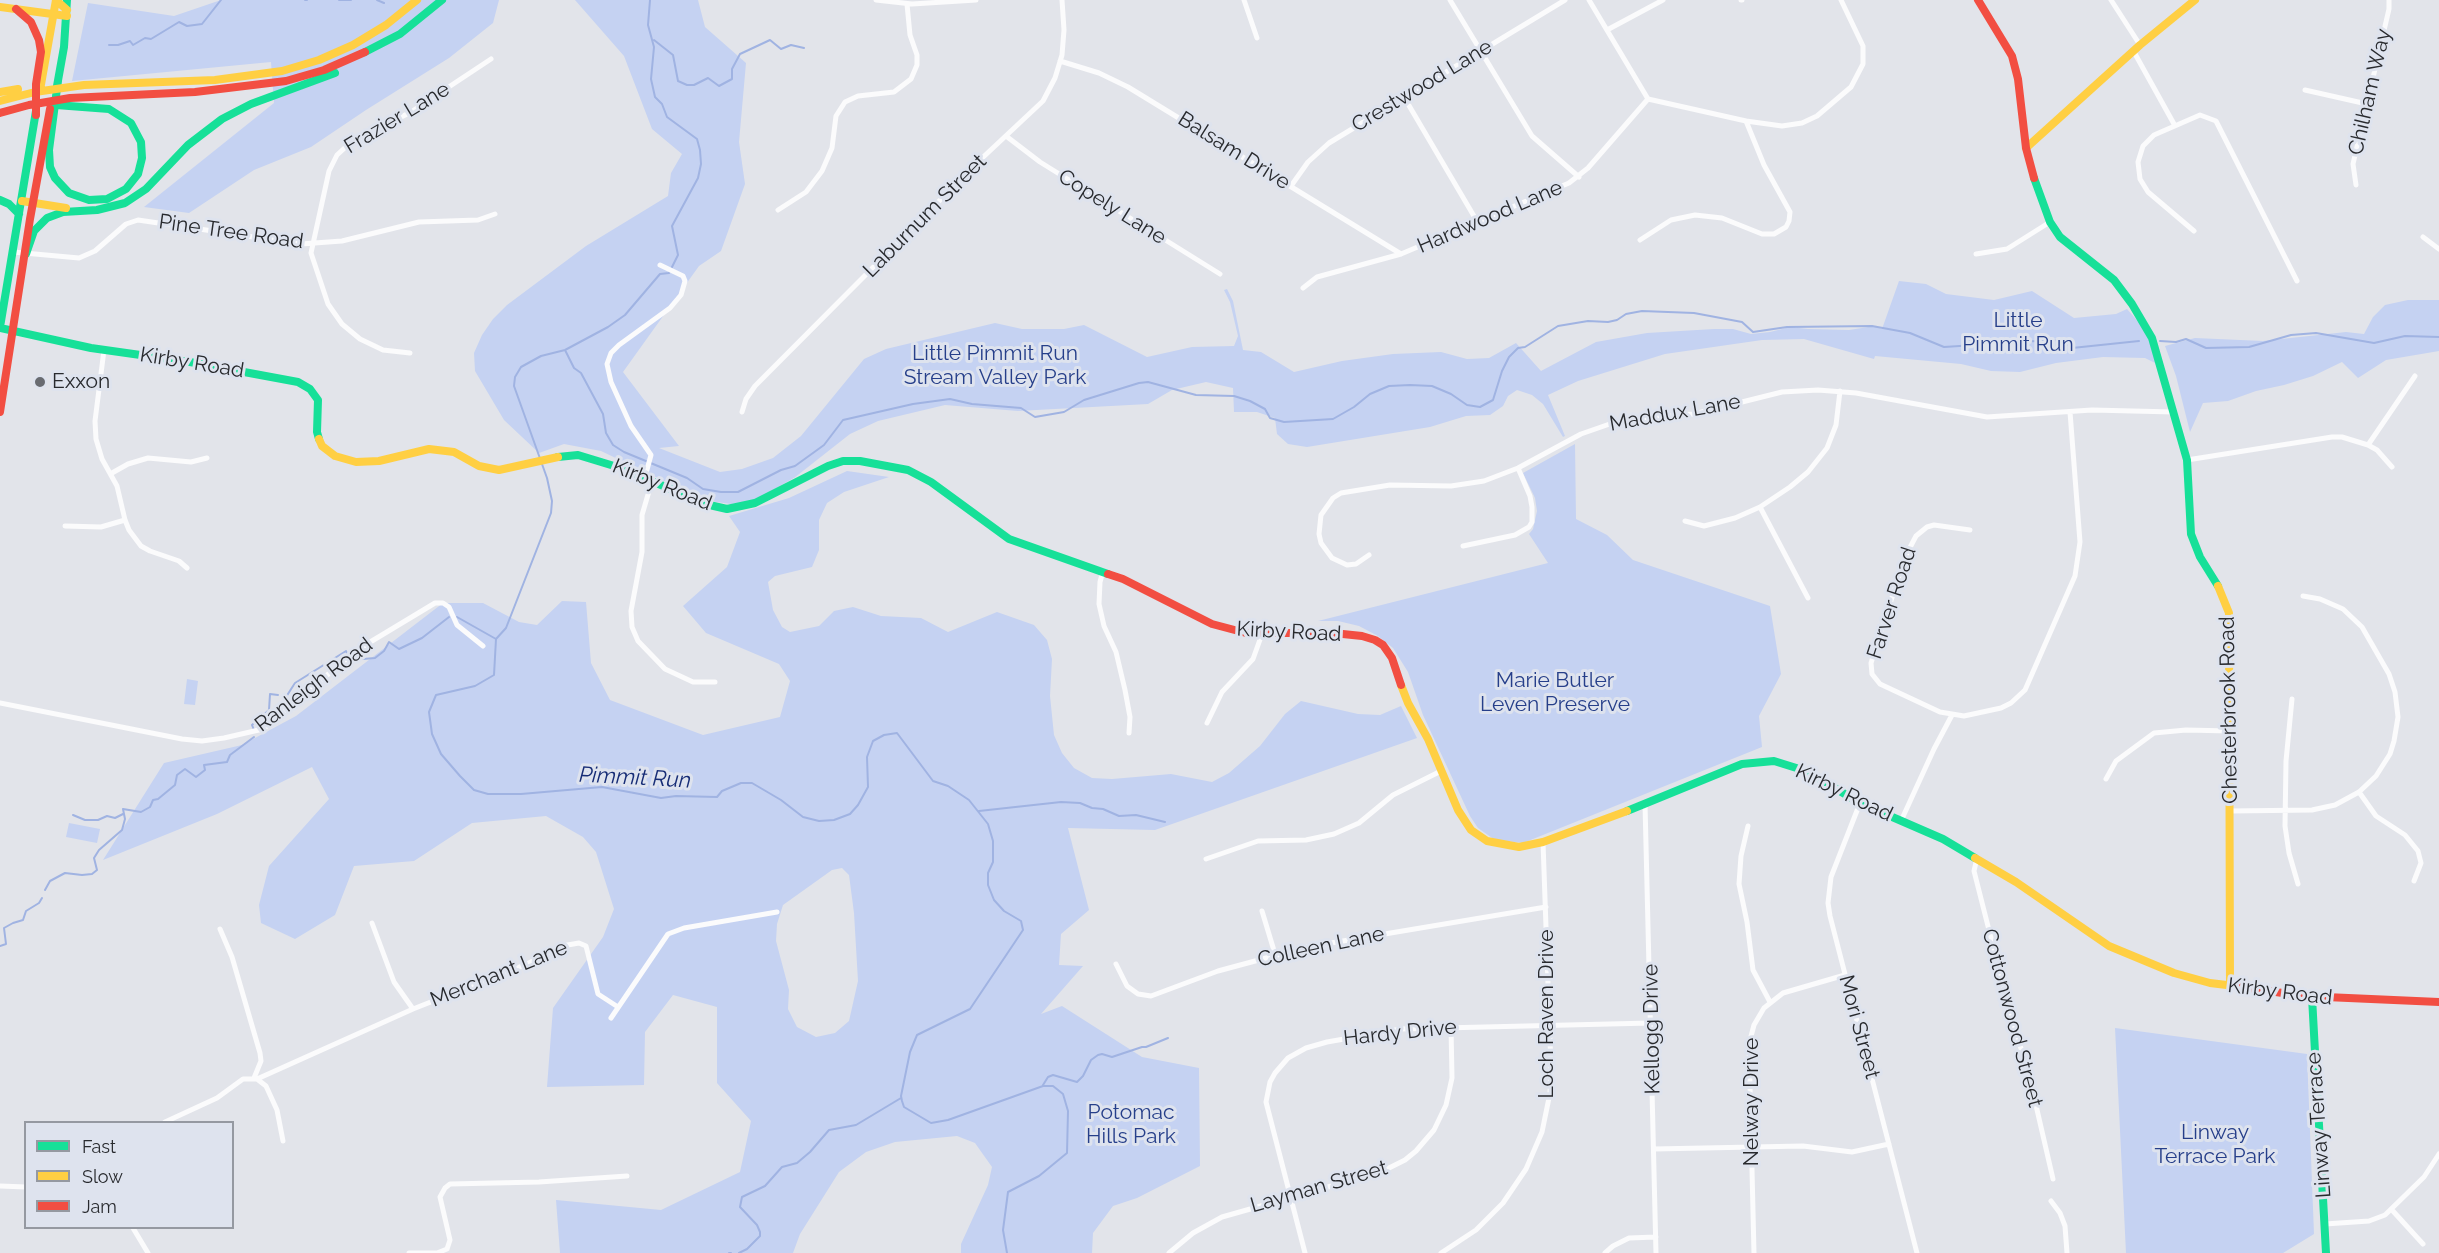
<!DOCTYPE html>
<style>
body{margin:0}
#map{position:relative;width:2439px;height:1253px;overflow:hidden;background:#e2e4ea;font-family:Raleway,sans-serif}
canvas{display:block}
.legend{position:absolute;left:24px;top:1121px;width:210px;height:108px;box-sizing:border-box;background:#dee3ee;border:2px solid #9599a1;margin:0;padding:8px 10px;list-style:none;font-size:18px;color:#282a2e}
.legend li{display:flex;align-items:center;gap:12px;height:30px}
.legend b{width:30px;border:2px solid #9599a1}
</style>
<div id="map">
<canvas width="2439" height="1253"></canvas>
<ul class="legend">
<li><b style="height:8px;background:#16e098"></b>Fast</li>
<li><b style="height:8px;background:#ffcf43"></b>Slow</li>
<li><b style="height:8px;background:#f24e42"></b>Jam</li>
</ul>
</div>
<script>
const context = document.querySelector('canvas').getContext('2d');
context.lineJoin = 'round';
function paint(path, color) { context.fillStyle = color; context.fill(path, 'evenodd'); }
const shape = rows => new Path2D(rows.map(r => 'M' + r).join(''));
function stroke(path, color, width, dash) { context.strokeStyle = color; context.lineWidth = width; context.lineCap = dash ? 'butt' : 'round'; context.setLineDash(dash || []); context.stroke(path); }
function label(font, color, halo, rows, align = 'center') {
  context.font = font + ' Raleway,sans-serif'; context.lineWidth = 6; context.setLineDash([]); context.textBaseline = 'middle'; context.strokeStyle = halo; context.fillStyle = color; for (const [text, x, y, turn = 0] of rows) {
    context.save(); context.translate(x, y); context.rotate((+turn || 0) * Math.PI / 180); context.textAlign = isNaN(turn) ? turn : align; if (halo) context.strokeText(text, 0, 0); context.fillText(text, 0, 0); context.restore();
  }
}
const green = shape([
 [221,0,499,0,493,23,449,58,366,110,311,147,254,170,189,213,144,207,274,103,271,62,72,81,88,3,174,16],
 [575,0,698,0,705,27,746,63,739,142,745,184,721,251,699,266,623,372,679,446,659,448,720,472,742,469,773,458,801,436,864,359,886,349,995,323,1022,329,1064,329,1084,325,1147,357,1192,347,1234,346,1238,336,1230,302,1224,290,1227,289,1233,301,1243,350,1261,352,1294,372,1342,361,1393,354,1441,352,1467,359,1489,358,1516,343,1541,371,1596,342,1647,333,1714,329,1733,329,1751,334,1770,332,1790,327,1808,329,1849,330,1875,326,1882,329,1899,281,1926,284,1946,294,1994,300,2032,291,2074,318,2116,314,2127,309,2142,326,2154,351,2157,364,2145,358,2103,357,2056,363,2020,372,1991,371,1961,364,1875,356,1874,359,1804,339,1762,340,1665,354,1578,381,1548,395,1565,436,1563,437,1543,404,1532,395,1517,390,1508,396,1503,406,1490,415,1466,416,1430,427,1307,447,1288,444,1277,434,1275,418,1257,412,1234,412,1233,388,1206,382,1172,390,1148,404,1018,411,945,405,878,421,850,434,794,478,757,499,737,505,704,500,601,451,564,444,539,453,504,420,475,371,474,353,482,335,493,319,507,305,586,246,668,196,671,173,682,154,652,129,624,56],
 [2408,300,2439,300,2439,351,2386,360,2358,378,2342,362,2313,376,2284,385,2256,391,2228,401,2203,403,2190,432,2176,376,2165,346,2195,338,2263,341,2346,332,2364,334,2373,317,2385,305],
 [1575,444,1576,519,1607,535,1633,560,1770,606,1781,674,1759,716,1762,747,1523,843,1495,840,1478,828,1470,816,1423,715,1408,672,1393,648,1378,636,1359,626,1338,621,1318,621,1548,563,1529,534,1533,529,1537,511,1535,498,1523,473],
 [847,471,889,477,844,492,827,503,819,520,819,550,812,567,775,576,768,582,773,610,782,627,790,632,819,626,834,611,853,607,881,616,921,618,948,632,997,612,1034,625,1047,640,1052,659,1050,696,1054,735,1062,753,1074,768,1092,778,1112,779,1171,774,1212,782,1229,773,1260,746,1285,714,1301,701,1358,714,1380,715,1401,706,1417,738,1155,830,1068,828,1089,910,1061,934,1059,965,1083,966,1041,1014,1062,1006,1142,1057,1199,1068,1200,1166,1137,1198,1113,1206,1093,1233,1092,1253,961,1253,961,1244,988,1185,992,1167,975,1143,957,1136,895,1142,866,1152,839,1172,800,1234,793,1253,560,1253,556,1200,661,1210,740,1172,751,1121,717,1083,717,1007,673,995,645,1032,644,1085,547,1087,553,1008,603,937,614,909,596,852,583,837,546,816,472,823,414,861,354,866,335,915,295,939,261,923,259,905,269,866,329,799,312,767,217,814,103,860,164,763,242,745,296,716,443,603,483,603,519,622,537,625,562,601,586,602,591,663,610,700,703,735,780,717,790,681,779,664,706,633,683,606,727,567,740,532,729,516,789,498],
 [842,868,849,875,854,913,858,981,849,1021,835,1033,816,1037,797,1027,788,1009,789,990,776,941,777,924,783,905,832,870],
 [187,679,198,681,195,705,184,704],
 [69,823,100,829,97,843,66,837],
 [2115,1028,2307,1054,2314,1234,2283,1253,2126,1253]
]);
const stream = shape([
 [305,0,307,0],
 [339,0,351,0],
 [377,0,384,3],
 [650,0,648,25,654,47,651,79,655,97,662,104,667,117,697,139,700,150,701,164,698,178,672,226,678,255,669,273,660,274,625,315,608,327,565,350,541,356,521,367,515,377,514,386,547,478,552,501,551,513,506,628,496,639,494,675,475,686,436,695,429,712,432,734,441,754,460,776,474,790,488,794,521,794,602,787,661,798,676,796,717,797,722,791,741,783,752,783,781,800,803,817,819,821,834,820,850,814,858,805,868,787,867,757,873,741,884,735,897,733,933,781,948,786,969,800,988,824,993,841,993,862,988,873,988,885,994,900,1004,911,1021,921,1023,930,970,1009,917,1035,910,1052,901,1096,902,1101,904,1107,931,1123,948,1120,1043,1086,1053,1086,1063,1094,1068,1111,1067,1153,1039,1176,1008,1192,1003,1230,1007,1253],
 [654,40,673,55,678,81,687,85,694,85,708,78,719,86,732,79,732,69,740,54,770,40,781,49,791,45,804,48],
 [109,45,118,45,130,41,133,45,145,38,151,39,179,22,187,26,202,24,221,0],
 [2160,341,2176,342,2186,339,2206,348,2249,347,2291,335,2316,333,2374,343,2405,336,2439,337],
 [565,350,574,368,581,373,603,414,606,433,613,445,624,452,687,478,703,489,721,492,738,492,781,470,795,466,824,445,843,420,913,404,950,399,972,404,1021,408,1035,417,1064,412,1084,400,1139,383,1148,382,1196,395,1234,396,1250,401,1265,409,1270,418,1284,422,1333,419,1354,407,1370,394,1389,386,1410,385,1432,386,1451,394,1467,405,1480,407,1493,400,1502,371,1509,357,1518,348,1525,347,1558,326,1588,321,1608,322,1617,320,1626,314,1642,311,1694,313,1742,322,1753,332,1787,327,1872,326,1910,333,1944,347,1975,345,1995,346,2014,342,2062,340,2072,348,2139,341],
 [457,617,496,639],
 [356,657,363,659,375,658,384,651,389,642,399,649,422,638,449,617],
 [286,697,295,683,346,651,347,653],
 [254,730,252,725,269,710,270,694,278,695],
 [979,811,1061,802,1080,803,1092,808,1103,809,1119,816,1136,815,1165,822],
 [73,815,85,820,98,820,107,816,115,818,123,814],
 [45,890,50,881,65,873,82,875,92,874,97,870,94,858,99,850,122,830,125,819,123,809,141,812,150,807,153,800,158,799,175,785,177,775,185,769,196,777,205,770,204,765,227,762,230,755,254,737],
 [0,946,6,944,4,928,13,923,23,920,26,911,39,903,42,898],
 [1043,1085,1048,1077,1053,1075,1077,1082,1083,1076,1091,1060,1098,1055,1102,1054,1112,1057,1142,1047,1146,1047,1168,1038],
 [729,1253,731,1253],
 [739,1253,747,1249,760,1236,760,1232,757,1225,740,1207,742,1197,765,1186,782,1167,797,1163,810,1152,829,1130,856,1125,901,1098]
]);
const street = shape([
 [876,0,912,4,976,0],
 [1244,0,1257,38],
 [1450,0,1532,136,1579,177],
 [1589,0,1648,99,1746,121,1764,165,1790,212,1789,221,1786,227,1774,234,1762,234,1722,218,1695,215,1671,220,1640,240],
 [1741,0,1742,0],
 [2111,0,2140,45],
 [1607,30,1663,0],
 [2134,52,2174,124],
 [1060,61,1099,73,1128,87,1401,254],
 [2305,90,2367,104],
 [1404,97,1478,223],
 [1746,121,1782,126,1802,123,1817,116,1851,87,1863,64,1863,46,1841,0],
 [1006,136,1040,162,1220,274],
 [2356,185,2353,164,2389,9,2389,0],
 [1291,186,1308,162,1329,143,1565,0],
 [778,210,806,192,822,171,832,148,836,116,845,102,858,96,894,92,911,79,917,65,917,55,910,35,907,4],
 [2194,231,2148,192,2140,179,2138,162,2143,146,2154,135,2200,115,2216,121,2297,281],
 [2423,237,2439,249],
 [13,252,79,258,95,251,126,224,138,220,301,244,342,241,419,222,478,220,495,214],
 [1976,254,2007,249,2050,222],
 [1303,288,1317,277,1401,254,1569,183,1588,168,1648,99],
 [104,350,95,421,96,439,102,459,117,486,125,520,129,530,141,546,150,551,179,561,187,568],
 [410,353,383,350,360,339,342,324,328,304,311,253,329,171,337,155,350,143,411,112,491,59],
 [742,412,746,399,755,386,979,161,1043,101,1055,78,1062,55,1064,30,1062,0],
 [2368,445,2415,376],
 [2187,460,2332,437,2342,437,2368,445,2377,450,2392,467],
 [112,473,128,464,148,458,191,462,207,458],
 [645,477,651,455,631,426,611,382,607,364,611,353,619,345,670,308,681,295,685,281,683,276,660,265],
 [652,481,642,515,642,552,631,611,632,627,638,641,665,669,693,682,715,682],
 [1760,507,1808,598],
 [1685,521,1704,526,1735,518,1760,507,1790,487,1808,472,1827,448,1836,425,1840,391],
 [65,526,101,527,125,520],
 [1970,530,1934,525,1927,527,1916,536,1905,557,1871,663,1872,674,1880,684,1940,712,1964,716,2001,708,2011,703,2025,690,2075,576,2080,542,2070,412],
 [1463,546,1515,535,1529,527,1532,522,1532,507,1530,496,1518,468],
 [1369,555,1356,564,1347,565,1332,558,1321,543,1319,534,1321,515,1333,498,1341,493,1390,485,1451,486,1484,481,1518,468,1581,434,1624,419,1694,414,1782,392,1818,390,1856,393,1987,417,2092,410,2174,412],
 [1103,571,1100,582,1099,604,1104,626,1116,652,1125,690,1130,717,1129,733],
 [2292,699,2286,761,2285,826,2289,853,2298,884],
 [0,703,182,739,202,741,224,738,263,729,357,650,435,603,443,603,449,607,457,625,483,646],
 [1207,723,1222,692,1253,659,1262,634],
 [2106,779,2116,761,2154,733,2186,730,2230,731],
 [2359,792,2376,816,2405,835,2418,851,2421,863,2414,881],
 [1860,803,1831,877,1828,903,1830,916,1917,1253],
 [1645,804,1656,1253],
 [2230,811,2312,810,2335,805,2359,792,2376,776,2390,754,2394,741,2398,717,2395,692,2389,674,2362,627,2343,609,2320,599,2303,596],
 [1901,821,1934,749,1952,715],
 [1748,826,1741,856,1739,884,1747,922,1753,970,1770,1002],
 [1977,858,1974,871,2009,1009,2029,1075,2053,1179],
 [1206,859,1258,841,1306,840,1334,834,1359,823,1393,795,1441,771],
 [1262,911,1275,954],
 [372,923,394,982,413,1009],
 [220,929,232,957,260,1053,261,1061,254,1078],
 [1116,964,1127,986,1138,994,1151,996,1218,971,1307,947,1546,907],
 [611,1018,668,934,684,928,777,912],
 [257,1079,266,1086,277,1110,283,1141],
 [165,1122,217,1098,243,1079,257,1079,413,1009,527,964,562,946,579,943,586,946,598,994,618,1007],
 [1654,1149,1803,1146,1852,1152,1889,1144],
 [0,1186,26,1187],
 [2051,1201,2060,1213,2065,1226,2067,1253],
 [2392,1210,2423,1244],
 [2325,1224,2369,1221,2385,1215,2424,1177,2439,1154],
 [133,1228,148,1253],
 [447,1249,450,1240,440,1197,445,1188,450,1184,539,1182,627,1176],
 [409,1253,437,1253,447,1249],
 [1169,1253,1193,1233,1222,1217,1381,1172,1405,1160,1416,1151,1434,1130,1446,1105,1452,1078,1451,1027],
 [1305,1253,1266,1102,1270,1082,1275,1073,1288,1058,1306,1048,1327,1042,1401,1029,1651,1023],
 [1441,1253,1476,1230,1503,1203,1526,1169,1542,1132,1550,1093,1551,1069,1543,842],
 [1605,1253,1613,1246,1629,1238,1656,1237],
 [1754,1253,1749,1044,1754,1025,1764,1008,1783,993,1845,975]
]);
const fast = shape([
 [365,52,400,34,442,0],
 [57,86,64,47,67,0],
 [56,105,109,109,131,123,141,142,142,158,138,174,126,189,107,199,89,200,69,193,55,178,50,167,49,150,58,81],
 [2034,178,2050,222,2060,237,2114,280,2132,304,2152,338,2187,460,2191,534,2200,557,2218,586],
 [0,200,9,204,19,214],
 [26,254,34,231,47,218,63,212,97,210,125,203,146,189,188,145,222,119,251,104,335,73],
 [0,327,36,111],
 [0,328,91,348,190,362,298,382,310,389,318,400,317,432,319,439],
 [558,457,578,455,624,469,705,504,727,509,755,503,828,466,843,461,860,461,908,470,931,482,1009,539,1108,574],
 [1627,811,1742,764,1774,761,1806,771,1860,803,1943,839,1975,858],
 [2312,997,2326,1253]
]);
const slow = shape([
 [56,0,67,10],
 [0,7,67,16],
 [40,90,56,0],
 [0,92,18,89],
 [0,101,35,92,84,85,215,80,282,71,319,60,353,45,386,25,417,0],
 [2026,148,2140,45,2195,0],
 [22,201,66,208],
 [319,439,322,446,335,456,356,462,379,461,429,449,454,452,479,466,499,470,558,457],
 [2218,586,2229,613,2230,986],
 [1401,685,1408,703,1428,739,1458,810,1471,830,1487,841,1519,847,1543,842,1627,811],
 [1975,858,2016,882,2109,946,2174,973,2210,983,2235,986]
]);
const jam = shape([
 [1978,0,2012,56,2018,79,2026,148,2034,178],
 [16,9,31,22,39,40,41,52,36,84,36,115],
 [0,113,29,105,70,98,195,92,286,81,324,70,365,52],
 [0,412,30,219,50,109],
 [1108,574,1123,579,1212,624,1246,633,1333,633,1362,636,1375,640,1383,645,1392,658,1401,685],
 [2235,986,2303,996,2439,1002]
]);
const markers = [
 [40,382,6,"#696b70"]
];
const streetNames = [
 ["Crestwood Lane",1422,86,-31],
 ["Chilham Way",2370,92,-77],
 ["Frazier Lane",397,118,-31],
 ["Balsam Drive",1234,151,32],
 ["Copely Lane",1112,207,32],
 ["Laburnum Street",925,216,-45],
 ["Hardwood Lane",1490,217,-23],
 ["Pine Tree Road",231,232,8],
 ["Kirby Road",192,363,9],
 ["Maddux Lane",1675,413,-10],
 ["Kirby Road",662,485,22],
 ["Farver Road",1892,603,-72],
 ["Kirby Road",1289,632,3],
 ["Ranleigh Road",314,685,-37],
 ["Chesterbrook Road",2229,710,-91],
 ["Kirby Road",1844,793,26],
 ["Colleen Lane",1321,947,-12],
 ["Merchant Lane",499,974,-22],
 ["Kirby Road",2280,992,7],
 ["Loch Raven Drive",1547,1014,-90],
 ["Cottonwood Street",2012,1018,75],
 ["Mori Street",1859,1027,75],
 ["Kellogg Drive",1652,1029,-91],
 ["Hardy Drive",1400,1033,-6],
 ["Nelway Drive",1752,1102,-90],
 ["Linway Terrace",2319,1125,-94],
 ["Layman Street",1319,1187,-16]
];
const parkNames = [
 ["Little",2018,321],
 ["Pimmit Run",2018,345],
 ["Little Pimmit Run",995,354],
 ["Stream Valley Park",995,378],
 ["Marie Butler",1555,681],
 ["Leven Preserve",1555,705],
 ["Potomac",1131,1113],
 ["Hills Park",1131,1137],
 ["Linway",2215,1133],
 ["Terrace Park",2215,1157]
];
const poiNames = [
 ["Exxon",52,382]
];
const waterNames = [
 ["Pimmit Run",635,778,3]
];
paint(green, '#c5d2f2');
stroke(stream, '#a0b3e2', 2);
stroke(street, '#fbfbfc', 5);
stroke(fast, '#16e098', 8);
stroke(slow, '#ffcf43', 8);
stroke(jam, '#f24e42', 8);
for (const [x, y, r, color] of markers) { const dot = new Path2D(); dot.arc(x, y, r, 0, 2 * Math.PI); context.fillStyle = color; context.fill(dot); stroke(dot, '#dee3ee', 2); }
label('21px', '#282a2e', '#dee3ee', streetNames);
label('21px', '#263f8a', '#dee3ee', parkNames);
label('21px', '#282a2e', '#dee3ee', poiNames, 'left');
label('italic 22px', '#172d76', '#dee3ee', waterNames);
</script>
